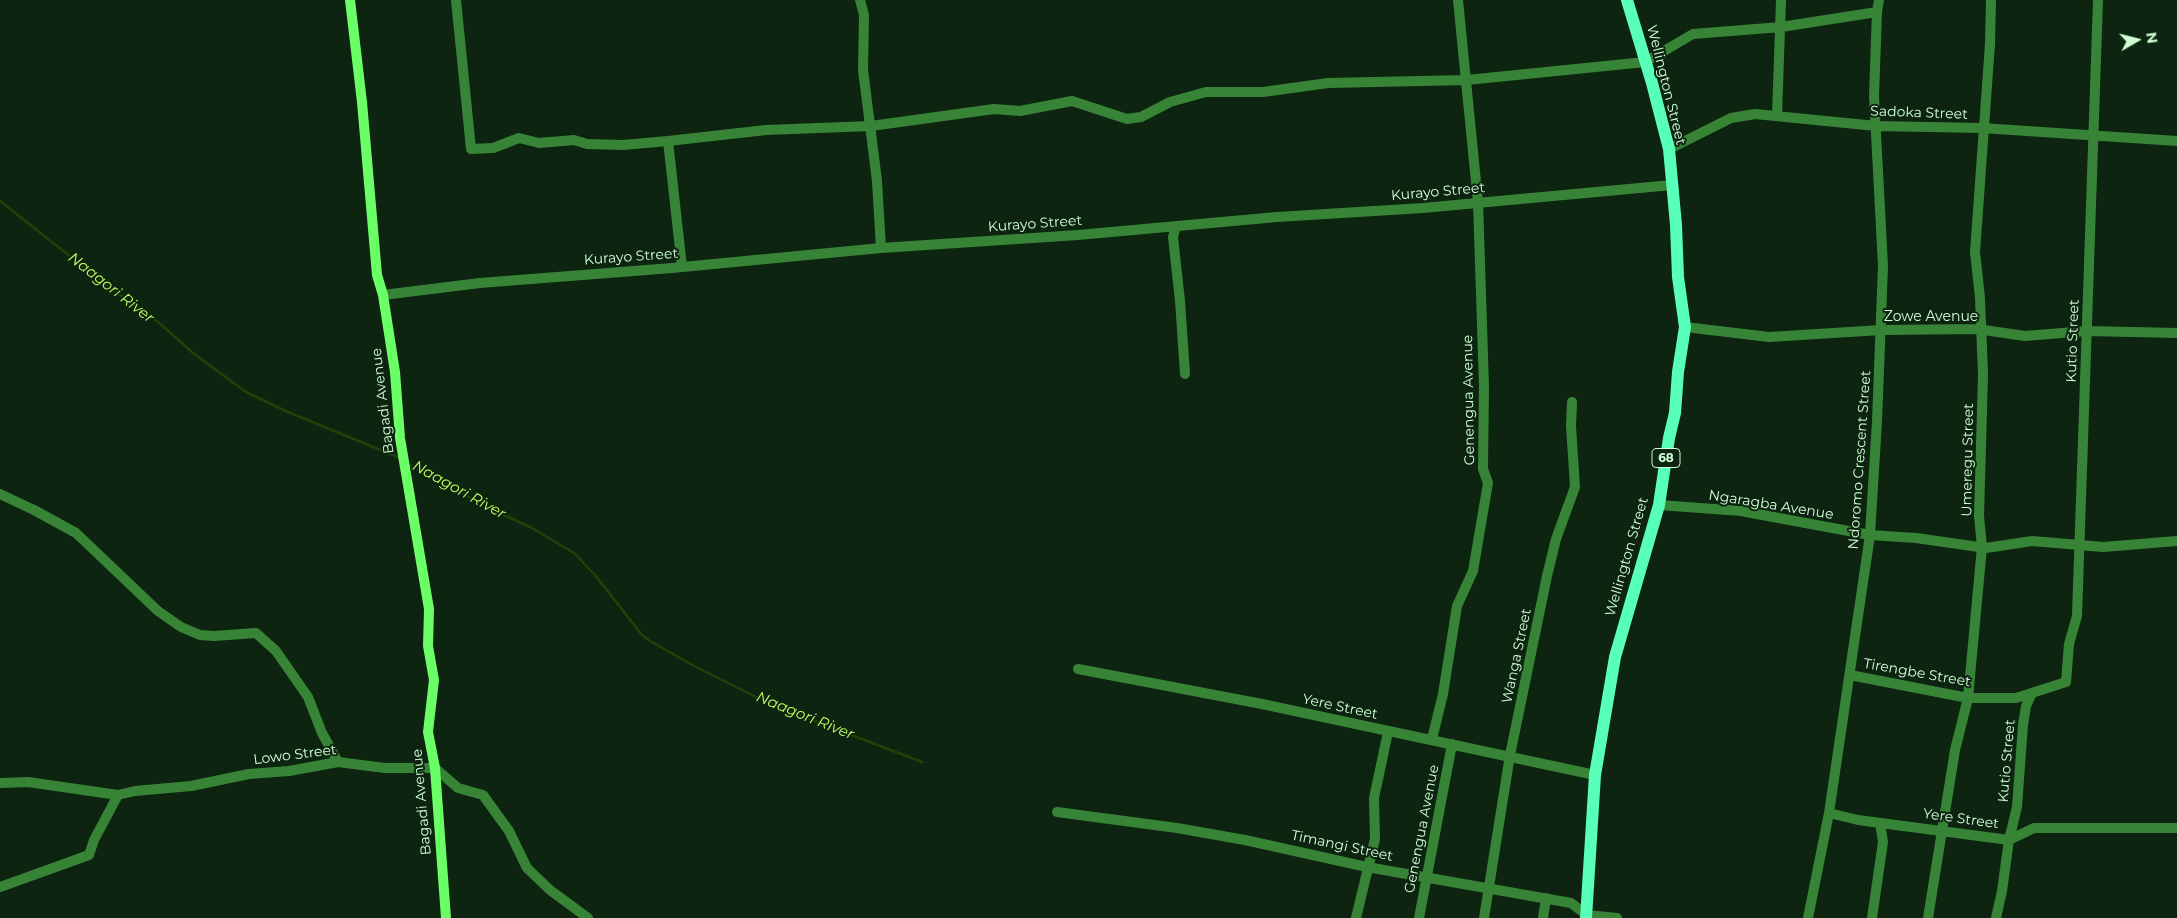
<!DOCTYPE html>
<style>
body{margin:0}
#map{position:relative;width:2177px;height:918px;overflow:hidden;background:#0d2410;font-family:Montserrat,sans-serif}
canvas{display:block}
.north{position:absolute;left:2112px;top:15px;width:50px;height:50px;-webkit-text-stroke:4px #0d2410;paint-order:stroke;rotate:82deg;font-size:14px;font-weight:700;line-height:20px;text-align:center;color:#d0ffd4}
.north::after{content:'';display:block;margin:auto;width:18px;height:22px;background:#d0ffd4;clip-path:polygon(50% 0,100% 100%,50% 72%,0 100%)}
</style>
<div id="map">
<canvas width="2177" height="918"></canvas>
<div class="north">N</div>
</div>
<script>
const context = document.querySelector('canvas').getContext('2d');
context.lineJoin = 'round';
const shape = rows => new Path2D(rows.map(r => 'M' + r).join(''));
function stroke(path, color, width, dash) { context.strokeStyle = color; context.lineWidth = width; context.lineCap = dash ? 'butt' : 'round'; context.setLineDash(dash || []); context.stroke(path); }
function label(font, color, halo, rows, align = 'center') {
  context.font = font + ' Montserrat,sans-serif'; context.lineWidth = 4; context.setLineDash([]); context.textBaseline = 'middle'; context.strokeStyle = halo; context.fillStyle = color; for (const [text, x, y, turn = 0] of rows) {
    context.save(); context.translate(x, y); context.rotate((+turn || 0) * Math.PI / 180); context.textAlign = isNaN(turn) ? turn : align; if (halo) context.strokeText(text, 0, 0); context.fillText(text, 0, 0); context.restore();
  }
}
const stream = shape([
 [0,201,109,287,157,321,193,353,246,392,288,412,400,458],
 [408,464,487,507,532,528,574,553,595,575,642,635,650,641,694,666,768,703,922,762]
]);
const street = shape([
 [456,0,471,149,493,148,519,138,539,143,574,140,587,144,623,145,668,141],
 [860,0,864,15,863,70,877,181,881,248],
 [1777,115,1781,0],
 [1669,149,1731,118,1755,114,1876,126,1982,128,2177,141],
 [1176,226,1173,237,1180,301,1185,374],
 [682,267,668,141,766,130,871,126,994,109,1020,111,1072,101,1127,119,1141,117,1170,102,1206,92,1263,92,1328,83,1467,80,1645,62,1693,34,1781,27,1877,12],
 [383,295,480,283,672,268,881,248,1078,235,1277,217,1423,208,1672,185],
 [1685,327,1769,337,1881,330,1977,329,2025,336,2087,331,2177,333],
 [0,494,34,510,76,533,158,611,181,627,200,635,214,636,256,633,276,651,308,697,322,733,338,762],
 [1659,505,1741,511,1870,535,1916,538,1986,548,2032,541,2103,547,2177,541],
 [1078,669,1262,704,1595,775],
 [1850,675,1968,698,2016,698,2066,682,2069,644,2077,616,2098,0],
 [1432,739,1443,694,1457,606,1473,571,1488,483,1483,469,1484,386,1478,202,1458,0],
 [0,783,28,782,118,795,135,791,191,786,249,774,289,771,338,762,385,768,435,768,458,788,483,795,509,831,527,868,550,890,588,918],
 [1057,812,1177,828,1245,840,1367,867,1571,903,1587,915,1617,918],
 [1829,813,1858,820,2009,840,2034,828,2177,828],
 [0,887,89,855,94,840,118,795],
 [1356,918,1375,839,1374,798,1388,732],
 [1419,918,1452,744],
 [1484,918,1510,755,1547,576,1556,539,1575,487,1571,426,1572,402],
 [1543,918,1546,898],
 [1808,918,1829,813,1870,535,1877,421,1883,266,1874,96,1877,12,1879,0],
 [1872,918,1883,842,1880,823],
 [1928,918,1955,750,1968,698,1982,547,1979,516,1983,375,1980,298,1975,252,1990,44,1991,0],
 [1996,918,2002,891,2009,840,2017,807,2023,725,2026,706,2031,695]
]);
const secondary = shape([
 [350,0,362,102,377,275,383,295,395,372,400,438,429,609,428,646,434,680,428,732,435,768,446,918]
]);
const primary = shape([
 [1586,918,1595,775,1615,657,1659,505,1669,438,1675,413,1678,372,1685,327,1678,277,1676,225,1669,149,1652,83,1627,0]
]);
const shields = [
 [1666,458,28]
];
const shieldNames = [
 ["68",1666,458]
];
const streetNames = [
 ["Wellington Street",1666,85,76],
 ["Sadoka Street",1919,113,2],
 ["Kurayo Street",1438,192,-5],
 ["Kurayo Street",1035,224,-4],
 ["Kurayo Street",631,257,-4],
 ["Zowe Avenue",1931,317],
 ["Kutio Street",2073,341,-88],
 ["Genengua Avenue",1469,400,-91],
 ["Bagadi Avenue",383,401,-97],
 ["Ndoromo Crescent Street",1860,460,-86],
 ["Umeregu Street",1968,460,-89],
 ["Ngaragba Avenue",1771,505,9],
 ["Wellington Street",1627,557,-74],
 ["Wanga Street",1517,656,-78],
 ["Tirengbe Street",1917,673,10],
 ["Yere Street",1340,707,12],
 ["Lowo Street",295,755,-7],
 ["Kutio Street",2007,761,-85],
 ["Bagadi Avenue",422,802,-95],
 ["Yere Street",1961,819,8],
 ["Genengua Avenue",1422,829,-79],
 ["Timangi Street",1342,846,12]
];
const waterNames = [
 ["Naagori River",111,288,38],
 ["Naagori River",459,490,29],
 ["Naagori River",805,716,22]
];
stroke(stream, '#204208', 2.5);
stroke(street, '#388437', 10);
stroke(secondary, '#6bff67', 10);
stroke(primary, '#57ffb8', 12);
for (const [x, y, w] of shields) { const box = new Path2D(); box.roundRect(x - w / 2, y - 9.5, w, 19, 4); context.fillStyle = '#0d2410'; context.fill(box); stroke(box, '#d0ffd4', 1); }
label('bold 12px', '#d0ffd4', null, shieldNames);
label('14px', '#d0ffd4', '#0d2410', streetNames);
label('italic 15px', '#bcff5e', '#0d2410', waterNames);
</script>
